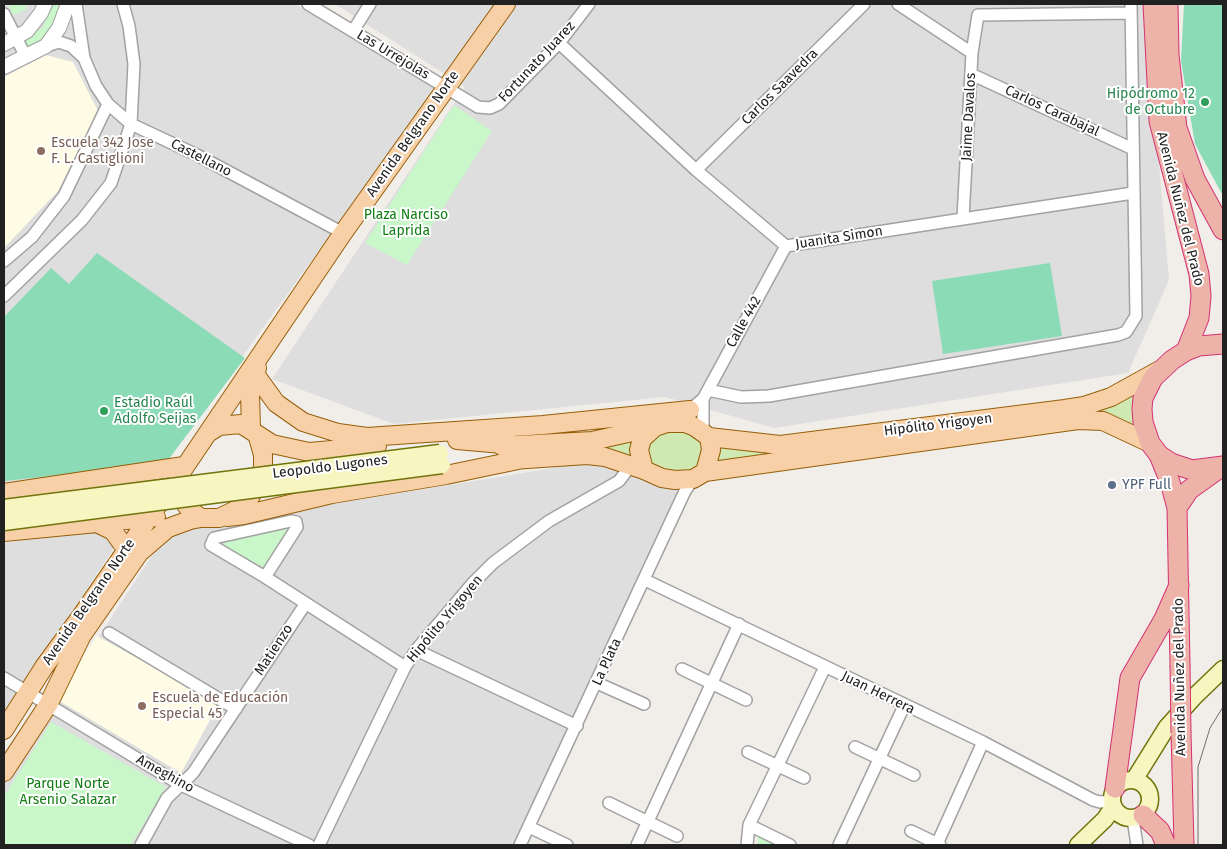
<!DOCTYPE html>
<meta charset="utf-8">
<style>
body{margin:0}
#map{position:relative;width:1227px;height:849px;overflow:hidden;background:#f1eee9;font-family:"Fira Sans",sans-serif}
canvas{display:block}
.frame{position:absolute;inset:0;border:5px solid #212121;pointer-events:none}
</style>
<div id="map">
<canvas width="1227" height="849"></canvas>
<div class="frame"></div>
</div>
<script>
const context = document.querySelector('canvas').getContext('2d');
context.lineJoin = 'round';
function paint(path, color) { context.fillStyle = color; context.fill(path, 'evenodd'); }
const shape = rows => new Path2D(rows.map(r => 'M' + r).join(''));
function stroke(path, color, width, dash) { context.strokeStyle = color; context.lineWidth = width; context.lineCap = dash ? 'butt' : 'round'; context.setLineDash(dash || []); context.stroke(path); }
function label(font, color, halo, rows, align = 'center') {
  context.font = font + ' "Fira Sans",sans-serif'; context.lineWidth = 4; context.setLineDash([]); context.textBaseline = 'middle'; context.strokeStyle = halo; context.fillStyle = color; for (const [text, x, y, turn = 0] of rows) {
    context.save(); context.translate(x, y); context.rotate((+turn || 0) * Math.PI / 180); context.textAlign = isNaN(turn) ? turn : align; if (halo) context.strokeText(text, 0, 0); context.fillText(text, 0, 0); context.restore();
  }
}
const residential = shape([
 [4,4,295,4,435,89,165,464,4,486],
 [335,4,1147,4,1148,68,1159,164,1169,280,1128,373,774,428,665,397,394,424,272,379,465,87],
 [596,461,679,490,523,845,4,845,4,781,168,531],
 [98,529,116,545,4,717,4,543]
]);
const education = shape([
 [46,55,73,62,98,111,58,191,4,248,4,77],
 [97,636,217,702,216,709,181,773,56,699]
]);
const grass = shape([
 [1138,392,1138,426,1089,411],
 [671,431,688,432,700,439,703,444,702,460,691,470,683,473,657,469,651,463,647,451,651,440,660,434],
 [634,437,632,457,586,447],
 [720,448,751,451,782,453,719,461]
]);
const park = shape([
 [8,4,28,4,25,10,13,15],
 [52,4,62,4,56,21,45,39,26,48,24,41,43,27],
 [454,105,492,131,407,265,365,243],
 [288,527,290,530,265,568,217,543],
 [51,722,166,787,131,845,4,845,4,796],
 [759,834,783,845,757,845]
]);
const pitch = shape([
 [1184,4,1223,4,1223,196,1195,144,1181,61],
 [97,253,245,358,165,464,4,481,4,317,51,268,69,284],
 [1050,263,1062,336,943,354,932,281]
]);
const minor = shape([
 [76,4,84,58,96,86,108,104,131,124,197,155,343,233],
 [308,4,478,107,490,108,499,104,559,43,589,4],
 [898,4,972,53],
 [4,14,26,57],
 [353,31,370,4],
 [559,43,696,170,786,246,1133,193],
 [46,46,59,42,71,46,84,58],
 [971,74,1133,149],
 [696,170,864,4],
 [963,218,972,53,978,15,1131,13],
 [4,261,32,237,64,196,108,104],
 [4,296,82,220,111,183,131,124,134,64,129,26,123,4],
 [708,390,741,397,769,396,1118,335,1126,332,1136,316,1131,4],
 [703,399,786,246],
 [685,414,703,399,703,431],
 [291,521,296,522,297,527,265,577,211,545,214,538,291,521],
 [265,577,405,667],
 [645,580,983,742,1093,800,1100,802,1111,801],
 [109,633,236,709],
 [416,650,577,726],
 [682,669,746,700],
 [4,678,181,785,309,845],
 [597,683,644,704],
 [855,747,914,775],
 [748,752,804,778],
 [609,803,677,836],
 [1133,819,1137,845],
 [529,827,567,845],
 [911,831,940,845],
 [937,844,983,742],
 [141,845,167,798,193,773,306,603],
 [319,845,405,667,416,650,472,584,493,563,549,521,619,481,634,461],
 [520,845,685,491,693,479],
 [637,845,739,624],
 [747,845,749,825],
 [790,845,749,825,825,667],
 [839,845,904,706]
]);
const tertiary = shape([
 [4,44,27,31,41,13,45,4],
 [4,67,46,46,59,28,68,4]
]);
const secondary = shape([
 '1112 799a19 19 0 1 1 38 0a19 19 0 1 1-38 0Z',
 [1134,780,1167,727,1195,696,1223,669],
 [1078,845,1105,819,1113,807]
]);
const primary = shape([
 [255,374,276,403,303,422,338,433,367,437,543,425,690,410],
 [667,423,685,423,695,427,709,437,711,450,705,472,693,479,675,480,662,478,644,470,639,450,642,439,655,427,667,423],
 [251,429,250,394,257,368],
 [208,433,219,426,241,424,272,444,309,452,377,446],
 [258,437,263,455,263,467,260,480,249,499,238,509,219,518,201,518,190,510,181,498,178,477,343,233,506,4],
 [709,437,780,445,1065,409,1084,406,1111,397,1160,370],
 [457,440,514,445],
 [502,446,592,441,655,427],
 [512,460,587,455,605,457,644,470],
 [705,472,1078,420,1103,421,1150,443],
 [4,493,184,466],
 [227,517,244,515,332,494,446,475,523,459],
 [97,523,156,517],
 [4,532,97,523,113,531,126,549],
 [4,730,44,667,82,615,166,493],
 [4,772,48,705,82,635,139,553,168,528,190,520,201,518]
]);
const trunk = shape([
 [1153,4,1159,121,1199,274,1201,296,1199,318,1186,351],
 [1168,4,1169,55,1177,128,1195,179,1223,230],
 [1223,344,1199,346,1186,351,1172,360,1153,378,1143,398,1142,409,1143,422,1150,443,1159,455,1171,463,1192,470,1223,466],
 [1159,455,1170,482,1177,508,1180,665],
 [1177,508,1189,490,1217,470],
 [1181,733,1184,845],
 [1115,788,1130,678,1164,619,1179,585],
 [1143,815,1160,831,1166,845]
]);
const tram = shape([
 [1198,845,1198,767,1210,728,1223,707]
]);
const secondaryBridge = shape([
 [4,508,440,453],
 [4,522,442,465]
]);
const trunkBridge = shape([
 [1180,665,1181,733]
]);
const markers = [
 [1205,102,5,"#2e9e5b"],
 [41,151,5,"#8d6e63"],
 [104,411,5,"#2e9e5b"],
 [1112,485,5,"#5c6f8a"],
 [142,706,5,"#8d6e63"]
];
const streetNames = [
 ["Las Urrejolas",393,55,31],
 ["Fortunato Juarez",537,62,-47],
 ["Carlos Saavedra",780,87,-45],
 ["Carlos Carabajal",1052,111,25],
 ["Jaime Davalos",969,117,-87],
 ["Avenida Belgrano Norte",413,134,-55],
 ["Castellano",201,158,27],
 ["Avenida Nuñez del Prado",1180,209,76],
 ["Juanita Simon",839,238,-9],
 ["Calle 442",744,322,-61],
 ["Hipólito Yrigoyen",938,425,-7],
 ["Leopoldo Lugones",330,467,-7],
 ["Avenida Belgrano Norte",89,602,-55],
 ["Hipólito Yrigoyen",445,619,-50],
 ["Matienzo",274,650,-57],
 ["La Plata",607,662,-65],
 ["Avenida Nuñez del Prado",1180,677,-91],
 ["Juan Herrera",878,693,26],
 ["Ameghino",165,774,29]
];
const leisureNames = [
 ["Hipódromo 12",1195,94],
 ["de Octubre",1195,110],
 ["Estadio Raúl",114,403,"left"],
 ["Adolfo Seijas",114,419,"left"]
];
const educationNames = [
 ["Escuela 342 Jose",51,143],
 ["F. L. Castiglioni",51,159],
 ["Escuela de Educación",152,698],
 ["Especial 45",152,714]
];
const parkNames = [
 ["Plaza Narciso",406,215],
 ["Laprida",406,231],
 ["Parque Norte",68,784],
 ["Arsenio Salazar",68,800]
];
const serviceNames = [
 ["YPF Full",1122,485]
];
paint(residential, '#dfdede');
paint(education, '#fefce5');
paint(grass, '#d0e8b2');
paint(park, '#c9f7ca');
paint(pitch, '#8bdbb7');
stroke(minor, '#a2a2a2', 14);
stroke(tertiary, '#a2a2a2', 16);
stroke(secondary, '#70750b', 19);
stroke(primary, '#965e08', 20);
stroke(trunk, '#d33273', 21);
stroke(minor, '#fff', 11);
stroke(tertiary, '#fff', 14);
stroke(secondary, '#f7f6c1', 16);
stroke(primary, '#f7d0a7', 18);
stroke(trunk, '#edb2a8', 19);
stroke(tram, '#6f6f6f', 1);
stroke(secondaryBridge, '#70750b', 19, []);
stroke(trunkBridge, '#d33273', 21, []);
stroke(secondaryBridge, '#f7f6c1', 16);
stroke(trunkBridge, '#edb2a8', 19);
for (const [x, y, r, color] of markers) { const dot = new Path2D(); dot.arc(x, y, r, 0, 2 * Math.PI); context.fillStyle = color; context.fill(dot); stroke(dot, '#fff', 2); }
label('14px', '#212121', '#fff', streetNames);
label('14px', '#27864d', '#fff', leisureNames, 'right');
label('14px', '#785e54', '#fff', educationNames, 'left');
label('14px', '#127d14', '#fff', parkNames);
label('14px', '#4e5e75', '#fff', serviceNames, 'left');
</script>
